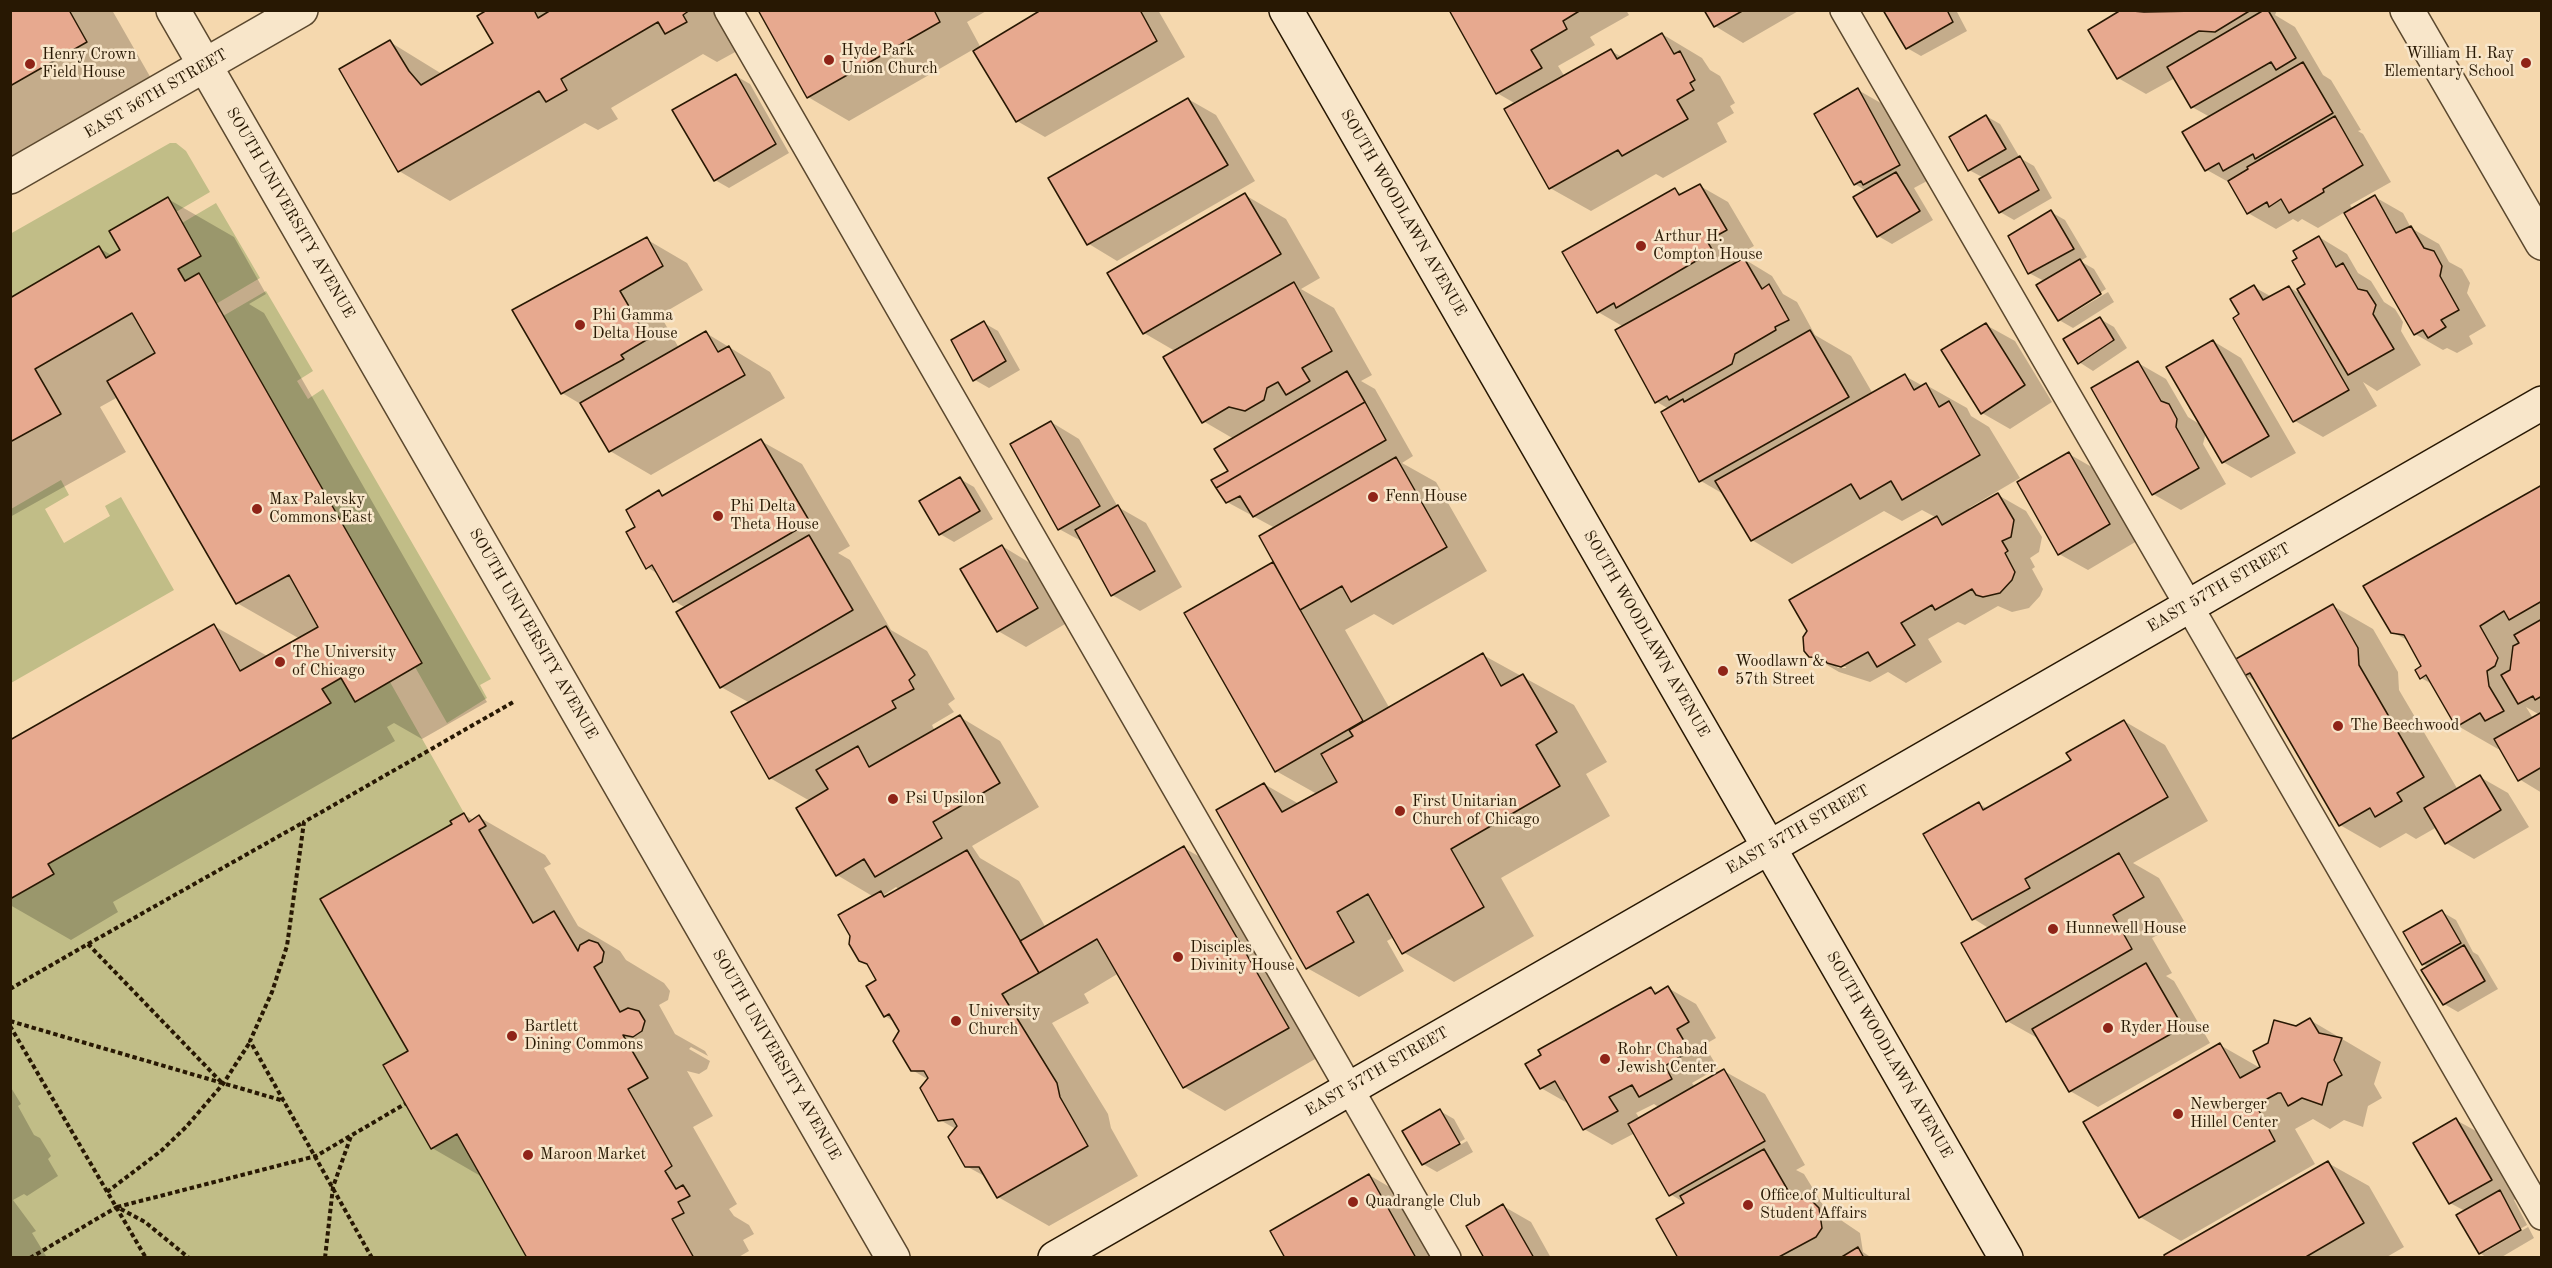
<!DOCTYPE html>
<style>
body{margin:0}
#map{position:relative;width:2552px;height:1268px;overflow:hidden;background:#f5d8ae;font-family:"Old Standard TT",serif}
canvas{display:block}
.frame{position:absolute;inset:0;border:12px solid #281803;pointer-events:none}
</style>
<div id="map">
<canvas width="2552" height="1268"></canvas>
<div class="frame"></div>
</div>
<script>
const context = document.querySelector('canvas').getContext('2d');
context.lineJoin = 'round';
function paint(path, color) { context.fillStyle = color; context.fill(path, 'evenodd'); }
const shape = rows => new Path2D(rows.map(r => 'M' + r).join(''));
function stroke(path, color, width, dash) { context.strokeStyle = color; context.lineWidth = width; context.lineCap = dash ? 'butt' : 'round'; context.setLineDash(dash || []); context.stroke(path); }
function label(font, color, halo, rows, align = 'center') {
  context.font = font + ' "Old Standard TT",serif'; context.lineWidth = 5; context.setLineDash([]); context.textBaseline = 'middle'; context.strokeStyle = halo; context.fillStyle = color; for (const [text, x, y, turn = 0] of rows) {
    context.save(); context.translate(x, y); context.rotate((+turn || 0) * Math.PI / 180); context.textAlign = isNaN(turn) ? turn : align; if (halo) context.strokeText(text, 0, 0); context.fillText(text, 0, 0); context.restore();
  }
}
const green = shape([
 [170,143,176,143,186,151,210,192,176,212,168,198,109,231,120,250,106,258,99,247,11,298,10,234],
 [216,203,260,278,216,304,198,274,185,281,178,269,201,255,182,223],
 [266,291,313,371,297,381,308,399,323,389,491,679,480,685,487,698,447,723,415,667,422,663,223,316],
 [61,480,69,495,45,509,64,543,110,516,105,506,121,497,174,590,11,683,11,509],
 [341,678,355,702,390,682,464,813,451,821,452,824,321,900,408,1051,383,1066,431,1149,457,1134,527,1257,11,1257,10,899,53,874,48,864,330,703,322,689]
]);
const shadow = shape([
 [10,10,112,10,152,80,10,161],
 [490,10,737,10,737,51,717,62,703,54,611,108,618,119,598,130,585,123,450,201,399,171,390,42,442,74,495,43],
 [760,10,988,10,967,22,981,48,1044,10,1158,10,1185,57,1045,137,1017,121,974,49,849,121,808,97],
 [1451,10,1626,10,1629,15,1590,37,1595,45,1558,66,1565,77,1611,51,1622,57,1662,34,1702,58,1710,70,1720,76,1735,103,1730,106,1734,113,1717,123,1727,142,1663,178,1656,174,1591,211,1550,188,1516,104,1497,93],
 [1706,10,1800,10,1743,43,1715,26],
 [1885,10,1956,10,1967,31,1921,56,1907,48],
 [2124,10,2277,10,2275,15,2295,27,2323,75,2331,80,2361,130,2358,131,2363,134,2391,182,2350,205,2353,210,2375,197,2403,213,2411,228,2439,244,2449,262,2462,269,2470,283,2467,293,2486,326,2469,336,2473,344,2457,353,2447,348,2443,350,2415,334,2345,212,2318,228,2302,219,2298,222,2293,219,2276,229,2248,213,2232,184,2207,170,2210,117,2192,107,2175,78,2146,94,2118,78],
 [736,76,750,84,789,153,729,188,715,180],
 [1858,90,1886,106,1927,181,1914,188,1933,220,1892,244,1878,236,1866,191,1855,184],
 [1188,99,1216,115,1255,181,1117,261,1089,244,1050,179],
 [1986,116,2000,124,2020,158,2034,166,2052,198,2014,220,2000,212,1984,178,1969,170],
 [1700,186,1728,202,1754,246,1734,257,1738,263,1744,259,1772,276,1783,294,1797,302,1815,335,1851,356,1873,394,1905,376,1923,386,1926,385,1967,408,1971,416,1989,427,2020,478,1969,508,1970,511,1998,495,2026,511,2042,537,2039,552,2030,558,2035,567,2032,569,2043,589,2040,596,2029,608,2012,612,1998,606,1965,625,1958,622,1928,639,1942,662,1906,683,1888,672,1870,682,1839,672,1810,655,1937,518,1922,510,1902,521,1884,511,1792,564,1752,540,1725,495,1701,481,1669,409,1657,402,1624,327,1598,312,1675,190,1684,195],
 [1833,663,1846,667,1846,668,1838,668],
 [1245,195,1286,219,1320,278,1301,289,1334,308,1372,375,1361,381,1375,389,1413,456,1402,463,1436,482,1487,571,1393,625,1374,614,1345,630,1390,709,1483,655,1574,705,1607,762,1586,774,1610,816,1501,878,1534,936,1454,982,1403,952,1394,937,1387,941,1404,971,1359,997,1307,968,1264,784,1299,804,1317,794,1276,771,1273,564,1277,567,1275,528,1227,502,1234,439,1203,421,1175,351,1144,333],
 [168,199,234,237,266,294,249,304,264,313,487,702,422,739,394,723,387,727,395,741,113,902,118,912,71,940,10,905,10,742,214,626,269,657,300,639,237,603,118,397,100,407,126,452,10,517,10,299,99,248,113,256,122,251],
 [2051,212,2065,220,2087,257,2080,261,2094,269,2106,289,2063,316,2063,319,2108,292,2114,302,2073,328,2059,320,2044,281,2029,273],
 [2319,237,2347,254,2358,273,2371,281,2384,302,2395,309,2403,322,2401,331,2421,365,2377,391,2363,382,2377,406,2323,437,2295,421,2241,315,2254,287,2272,297,2289,287,2302,295],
 [646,239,687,263,703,290,660,315,679,348,706,333,770,372,785,398,651,475,610,451,584,406,562,393],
 [2100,319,2114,327,2127,348,2093,371,2079,362],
 [984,323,998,331,1020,370,989,388,975,380],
 [1986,325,2015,341,2052,402,2010,429,1982,413],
 [2213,341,2241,358,2296,453,2251,478,2223,462,2206,433,2203,444,2226,484,2181,510,2153,494,2138,363,2166,379,2188,417,2201,425],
 [1051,422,1079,439,1118,507,1146,523,1182,587,1140,611,1112,595,1083,542,1059,529],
 [761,441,802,464,850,546,838,553,850,560,891,630,927,651,955,699,948,704,954,712,932,725,935,731,960,717,1000,741,1039,807,972,846,980,858,1019,881,1046,928,1184,848,1225,871,1329,1051,1225,1111,1184,1087,1119,973,1084,994,1089,1003,1052,1023,1108,1114,1111,1128,1138,1176,1049,1226,998,1197,988,1178,966,1166,956,1129,940,1120,929,1080,912,1070,901,1031,896,1023,885,1016,878,981,874,897,837,875,810,801,770,778,750,703,721,687,686,608,674,601,658,574,647,567,637,528,659,492,665,496],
 [896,887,900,890,887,897,884,895],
 [2069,454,2097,470,2137,541,2088,570,2059,554],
 [960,479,974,487,993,519,954,542,940,534],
 [2542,487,2542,793,2519,779,2501,748,2498,749,2458,726,2434,685,2421,678,2423,667,2409,641,2392,632],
 [2526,707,2540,715,2533,718],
 [1002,546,1030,563,1065,624,1026,647,998,631],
 [2333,606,2373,629,2398,672,2399,690,2458,790,2480,777,2508,793,2529,827,2474,859,2446,843,2437,827,2416,839,2406,833,2380,848,2340,825,2257,682,2245,675],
 [2124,721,2165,745,2208,821,2133,863,2159,878,2184,921,2152,938,2172,973,2166,976,2174,981,2210,1043,2098,1107,2070,1091,2041,1040,2007,1021,1990,929,1974,919,1925,834,1979,804,1988,809,2073,761],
 [464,815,474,820,479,817,545,855,551,864,544,868,578,926,620,951,626,960,664,983,670,991,668,1000,659,1005,675,1034,705,1051,708,1056,691,1047,689,1049,710,1061,707,1069,699,1074,687,1071,713,1116,693,1127,737,1204,729,1209,734,1216,749,1225,754,1234,743,1240,749,1251,737,1258,529,1258,484,1178,432,1148,410,1052,454,825],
 [2442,912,2456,920,2473,952,2478,955,2498,989,2458,1012,2444,1004,2428,967,2423,964,2405,933],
 [1668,988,1696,1004,1716,1038,1704,1045,1718,1068,1692,1083,1695,1087,1724,1071,1765,1094,1805,1165,1796,1170,1804,1174,1826,1210,1860,1233,1863,1252,1872,1258,1680,1258,1685,1203,1670,1194,1635,1133,1612,1145,1584,1129,1569,1104,1541,1088,1651,989,1659,993],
 [1654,1104,1660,1108,1640,1119,1636,1113],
 [2310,1020,2381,1062,2374,1084,2382,1098,2368,1106,2363,1127,2344,1120,2330,1129,2313,1119,2295,1129,2315,1164,2181,1241,2140,1217,2220,1045,2262,1069,2297,1028],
 [10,1086,21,1104,18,1106,34,1135,40,1138,51,1156,48,1159,58,1176,27,1196,24,1194,13,1200,36,1231,32,1233,46,1256,43,1258,10,1258],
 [1440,1111,1454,1119,1465,1139,1428,1160,1428,1163,1467,1141,1473,1152,1437,1172,1423,1164],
 [2456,1120,2485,1136,2519,1197,2514,1200,2534,1238,2500,1258,2487,1258,2480,1253,2465,1211,2450,1203],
 [2527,1225,2528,1227,2485,1252,2485,1249],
 [2328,1163,2369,1186,2404,1247,2385,1258,2167,1258],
 [1369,1175,1410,1199,1443,1258,1287,1258],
 [1503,1206,1531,1222,1551,1258,1485,1258]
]);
const building = shape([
 [10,10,69,10,87,42,10,86,10,10],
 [487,10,534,10,538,18,551,10,690,10,683,15,687,22,665,34,658,22,561,79,567,90,546,102,539,91,398,172,339,69,390,40,409,71,421,85,493,43,477,16,487,10],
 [758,10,934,10,940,22,807,98,758,10],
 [1041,10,1140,10,1157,41,1016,122,973,51,1041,10],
 [1449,10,1581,10,1563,21,1567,29,1531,50,1542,68,1496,94,1449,10],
 [1704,10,1744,10,1714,27,1704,10],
 [1883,10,1947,10,1953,22,1906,49,1883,10],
 [2121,10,2144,12,2251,10,2215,32,2199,31,2117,79,2088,30,2121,10],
 [2264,10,2268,10,2296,58,2276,70,2271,62,2191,108,2167,67,2264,10],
 [1662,33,1674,54,1680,51,1695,80,1690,83,1694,90,1677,100,1688,119,1622,156,1618,150,1549,189,1504,109,1611,49,1617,59,1662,33],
 [2303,62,2333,113,2255,159,2253,154,2223,171,2219,163,2205,171,2182,132,2303,62],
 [736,74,776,144,714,181,672,110,736,74],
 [1858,88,1900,165,1863,185,1861,181,1854,185,1814,114,1858,88],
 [1188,98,1228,165,1087,245,1048,178,1188,98],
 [1986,115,2006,149,1968,171,1949,137,1986,115],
 [2335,116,2363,165,2323,189,2324,192,2289,213,2281,199,2269,207,2267,202,2247,214,2228,181,2248,169,2247,167,2335,116],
 [2020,156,2039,190,1999,213,1979,179,2020,156],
 [1896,172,1920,211,1877,237,1853,197,1896,172],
 [1700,184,1727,230,1707,241,1713,251,1616,308,1614,303,1597,313,1562,252,1675,188,1679,195,1700,184],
 [1245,193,1281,254,1143,334,1107,273,1245,193],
 [2375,195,2396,233,2411,226,2424,248,2434,251,2442,266,2440,276,2459,310,2441,320,2446,327,2428,338,2423,330,2414,335,2344,213,2375,195],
 [168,197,201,256,178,269,185,281,199,273,422,663,355,702,341,678,322,689,331,703,48,864,54,874,10,899,10,740,214,624,240,671,318,627,289,575,236,604,107,381,155,353,132,313,35,369,61,414,10,442,10,298,99,246,106,258,120,250,109,231,168,197],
 [2051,210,2074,249,2028,274,2008,236,2051,210],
 [2319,236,2336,267,2343,263,2358,289,2367,291,2376,305,2373,314,2394,349,2348,375,2297,289,2305,284,2292,261,2297,258,2293,251,2319,236],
 [647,237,663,266,620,291,648,339,621,355,624,359,561,394,512,310,647,237],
 [1744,258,1762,289,1769,284,1789,320,1775,327,1776,330,1735,354,1732,364,1669,400,1667,396,1655,403,1615,330,1744,258],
 [2080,259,2101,294,2058,321,2036,285,2080,259],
 [1294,282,1332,351,1302,368,1310,381,1286,395,1278,382,1267,388,1264,400,1245,411,1229,407,1202,423,1163,357,1294,282],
 [2254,285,2263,300,2289,286,2349,390,2293,422,2233,318,2239,314,2230,299,2254,285],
 [2100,317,2114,340,2078,364,2063,339,2100,317],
 [984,321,1006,361,973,381,951,340,984,321],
 [1986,323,2025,385,1981,414,1941,350,1986,323],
 [1810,330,1849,397,1699,482,1661,412,1683,399,1684,402,1810,330],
 [706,331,718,352,729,346,745,375,609,452,580,403,706,331],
 [2213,340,2269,436,2222,463,2166,367,2213,340],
 [2138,361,2161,401,2169,404,2177,419,2176,427,2199,468,2152,495,2091,388,2138,361],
 [1347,371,1365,402,1216,488,1211,480,1228,471,1214,449,1347,371],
 [1905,374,1914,390,1926,383,1939,407,1949,401,1980,455,1902,500,1891,481,1860,499,1851,484,1751,541,1715,481,1905,374],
 [1365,402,1386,440,1253,517,1240,496,1226,503,1216,488,1365,402],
 [1051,421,1100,506,1058,530,1010,444,1051,421],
 [761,439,810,522,673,602,652,565,646,569,626,532,635,527,626,510,659,490,662,496,761,439],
 [2069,452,2110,524,2058,555,2017,482,2069,452],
 [1396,457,1447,547,1351,602,1342,586,1300,610,1259,536,1396,457],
 [960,477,980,511,939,535,919,501,960,477],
 [2542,485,2542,601,2509,620,2504,611,2480,626,2498,658,2495,666,2487,671,2489,686,2504,711,2485,721,2480,713,2456,727,2426,675,2420,679,2415,670,2421,666,2404,635,2391,633,2363,586,2542,485],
 [1998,493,2014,520,2011,537,2002,541,2008,551,2005,553,2015,572,2012,580,2000,593,1983,597,1976,595,1972,589,1935,610,1932,605,1901,623,1915,645,1877,667,1868,652,1841,667,1827,663,1824,658,1809,657,1804,651,1803,637,1807,631,1789,600,1937,516,1942,525,1998,493],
 [1118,505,1155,571,1111,596,1075,530,1118,505],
 [809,535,853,610,720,688,676,612,809,535],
 [1002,545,1038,608,997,632,960,569,1002,545],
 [1273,562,1363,721,1275,772,1184,613,1273,562],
 [2333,604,2358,648,2359,665,2424,777,2397,793,2402,801,2375,817,2370,808,2339,826,2250,673,2244,676,2234,660,2333,604],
 [2542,619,2542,696,2535,700,2533,696,2518,704,2501,675,2510,670,2513,646,2519,643,2514,635,2542,619],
 [886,626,915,675,909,680,914,689,892,701,896,708,769,779,731,712,886,626],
 [1483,653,1501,686,1523,674,1557,732,1536,745,1560,786,1451,849,1484,907,1402,954,1368,894,1337,912,1354,942,1306,969,1216,810,1264,783,1282,812,1337,782,1321,754,1353,736,1349,730,1483,653],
 [2542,712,2542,767,2518,781,2494,739,2542,712],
 [960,715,1000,783,933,822,942,838,875,877,864,859,836,876,796,808,828,789,816,770,858,746,869,767,960,715],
 [2124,720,2168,797,2025,879,2030,888,1972,920,1923,834,1979,802,1983,810,2071,760,2066,753,2124,720],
 [2480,775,2501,810,2445,844,2424,808,2480,775],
 [464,813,469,822,479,815,486,826,479,830,533,923,554,911,578,951,580,945,589,940,598,943,604,952,602,962,594,967,620,1012,628,1008,639,1011,645,1021,642,1031,633,1037,623,1035,648,1078,628,1089,672,1166,665,1171,676,1189,683,1185,690,1196,678,1202,684,1213,672,1219,694,1258,527,1258,457,1134,431,1149,383,1065,408,1051,320,899,452,824,450,821,464,813],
 [1184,846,1289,1028,1183,1088,1097,939,1039,973,1020,941,1184,846],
 [967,850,1039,973,1002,994,1057,1083,1060,1097,1088,1146,997,1198,979,1167,965,1167,948,1137,957,1126,953,1119,938,1121,920,1088,928,1078,924,1071,911,1071,893,1041,899,1031,889,1014,884,1017,866,986,876,980,867,964,859,961,849,944,850,936,838,915,881,891,884,897,967,850],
 [2119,853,2144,897,2113,915,2132,949,2006,1022,1961,943,2119,853],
 [2442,910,2461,943,2422,965,2403,932,2442,910],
 [2464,945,2485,981,2443,1005,2421,970,2464,945],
 [2146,963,2183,1027,2069,1092,2032,1029,2146,963],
 [1668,986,1689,1022,1677,1029,1690,1051,1665,1066,1672,1079,1639,1097,1632,1085,1609,1097,1618,1111,1583,1130,1555,1081,1540,1089,1525,1064,1541,1055,1538,1050,1651,987,1655,994,1668,986],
 [2310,1018,2319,1033,2342,1038,2334,1060,2342,1075,2328,1083,2322,1105,2302,1098,2288,1106,2281,1093,2278,1093,2256,1105,2275,1141,2139,1218,2083,1122,2220,1043,2240,1078,2260,1067,2253,1051,2268,1043,2274,1020,2296,1026,2310,1018],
 [1724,1069,1765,1141,1669,1196,1628,1124,1724,1069],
 [1440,1109,1460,1144,1422,1165,1402,1131,1440,1109],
 [2456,1118,2492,1180,2449,1204,2413,1143,2456,1118],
 [1764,1149,1793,1199,1810,1199,1819,1208,1822,1228,1816,1237,1777,1258,1678,1258,1656,1219,1684,1203,1680,1196,1764,1149],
 [2328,1161,2364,1223,2304,1258,2165,1258,2164,1255,2328,1161],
 [1369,1174,1416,1258,1285,1258,1270,1231,1369,1174],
 [2500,1190,2521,1230,2479,1254,2456,1215,2500,1190],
 [1503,1204,1534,1258,1484,1258,1466,1226,1503,1204],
 [1858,1247,1864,1258,1840,1258,1858,1247]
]);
const path = shape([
 [88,944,304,822],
 [10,989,88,944,223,1084],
 [10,1021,284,1101],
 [10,1026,146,1258],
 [107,1192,161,1151,186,1127,223,1084,250,1042],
 [117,1207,316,1156,405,1104],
 [30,1258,117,1207,145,1222,189,1258],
 [325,1258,333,1187,351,1136],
 [372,1258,250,1041,272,992,287,946,304,822,515,701]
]);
const lane = shape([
 [728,10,1447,1258],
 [1844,10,2542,1216]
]);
const street = shape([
 [173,10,893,1258],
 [2407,10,2542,243],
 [10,177,301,10]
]);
const secondary = shape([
 [1286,10,2006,1258],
 [1055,1258,2542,403]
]);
const markers = [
 [829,60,6,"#8f2418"],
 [2526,63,6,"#8f2418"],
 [30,64,6,"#8f2418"],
 [1641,246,6,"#8f2418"],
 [580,325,6,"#8f2418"],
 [1373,497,6,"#8f2418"],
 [257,509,6,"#8f2418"],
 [718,516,6,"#8f2418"],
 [280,662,6,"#8f2418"],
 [1723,671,6,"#8f2418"],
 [2338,726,6,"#8f2418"],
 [893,799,6,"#8f2418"],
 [1400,811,6,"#8f2418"],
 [2053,929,6,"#8f2418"],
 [1178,957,6,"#8f2418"],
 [956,1021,6,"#8f2418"],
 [2108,1028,6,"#8f2418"],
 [512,1036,6,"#8f2418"],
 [1605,1059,6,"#8f2418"],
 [2178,1114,6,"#8f2418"],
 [528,1155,6,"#8f2418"],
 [1353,1202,6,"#8f2418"],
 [1748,1205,6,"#8f2418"]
];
const poiNames = [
 ["Hyde Park",841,51],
 ["Union Church",841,69],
 ["William H. Ray",2514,54,"right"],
 ["Elementary School",2514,72,"right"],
 ["Henry Crown",42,55],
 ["Field House",42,73],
 ["Arthur H.",1653,237],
 ["Compton House",1653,255],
 ["Phi Gamma",592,316],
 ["Delta House",592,334],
 ["Fenn House",1385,497],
 ["Max Palevsky",269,500],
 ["Commons East",269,518],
 ["Phi Delta",730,507],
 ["Theta House",730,525],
 ["The University",292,653],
 ["of Chicago",292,671],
 ["Woodlawn &",1735,662],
 ["57th Street",1735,680],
 ["The Beechwood",2350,726],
 ["Psi Upsilon",905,799],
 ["First Unitarian",1412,802],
 ["Church of Chicago",1412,820],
 ["Hunnewell House",2065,929],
 ["Disciples",1190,948],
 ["Divinity House",1190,966],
 ["University",968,1012],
 ["Church",968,1030],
 ["Bartlett",524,1027],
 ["Dining Commons",524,1045],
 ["Ryder House",2120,1028],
 ["Rohr Chabad",1617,1050],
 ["Jewish Center",1617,1068],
 ["Newberger",2190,1105],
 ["Hillel Center",2190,1123],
 ["Maroon Market",540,1155],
 ["Office of Multicultural",1760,1196],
 ["Student Affairs",1760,1214],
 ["Quadrangle Club",1365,1202]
];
const streetNames = [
 ["EAST 56TH STREET",156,94,-30],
 ["SOUTH UNIVERSITY AVENUE",290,213,60],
 ["SOUTH WOODLAWN AVENUE",1403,213,60],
 ["EAST 57TH STREET",2219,588,-30],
 ["SOUTH UNIVERSITY AVENUE",533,634,60],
 ["SOUTH WOODLAWN AVENUE",1646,634,60],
 ["EAST 57TH STREET",1798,830,-30],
 ["SOUTH UNIVERSITY AVENUE",776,1055,60],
 ["SOUTH WOODLAWN AVENUE",1889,1055,60],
 ["EAST 57TH STREET",1377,1072,-30]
];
paint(green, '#c1bd87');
paint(shadow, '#0003');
paint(building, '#e7a98f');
stroke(building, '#281803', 1.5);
stroke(lane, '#5b482e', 30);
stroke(street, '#5b482e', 36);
stroke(secondary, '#281803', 36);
stroke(path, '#281803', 4, [4.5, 3]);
stroke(lane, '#f8e6ca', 27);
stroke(street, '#f8e6ca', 33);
stroke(secondary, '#f8e6ca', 33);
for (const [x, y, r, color] of markers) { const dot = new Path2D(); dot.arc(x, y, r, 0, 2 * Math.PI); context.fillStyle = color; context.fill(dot); stroke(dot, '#f8e6ca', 2); }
label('16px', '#281803', '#f8e6ca', poiNames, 'left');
label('16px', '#281803', '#f8e6ca', streetNames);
</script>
